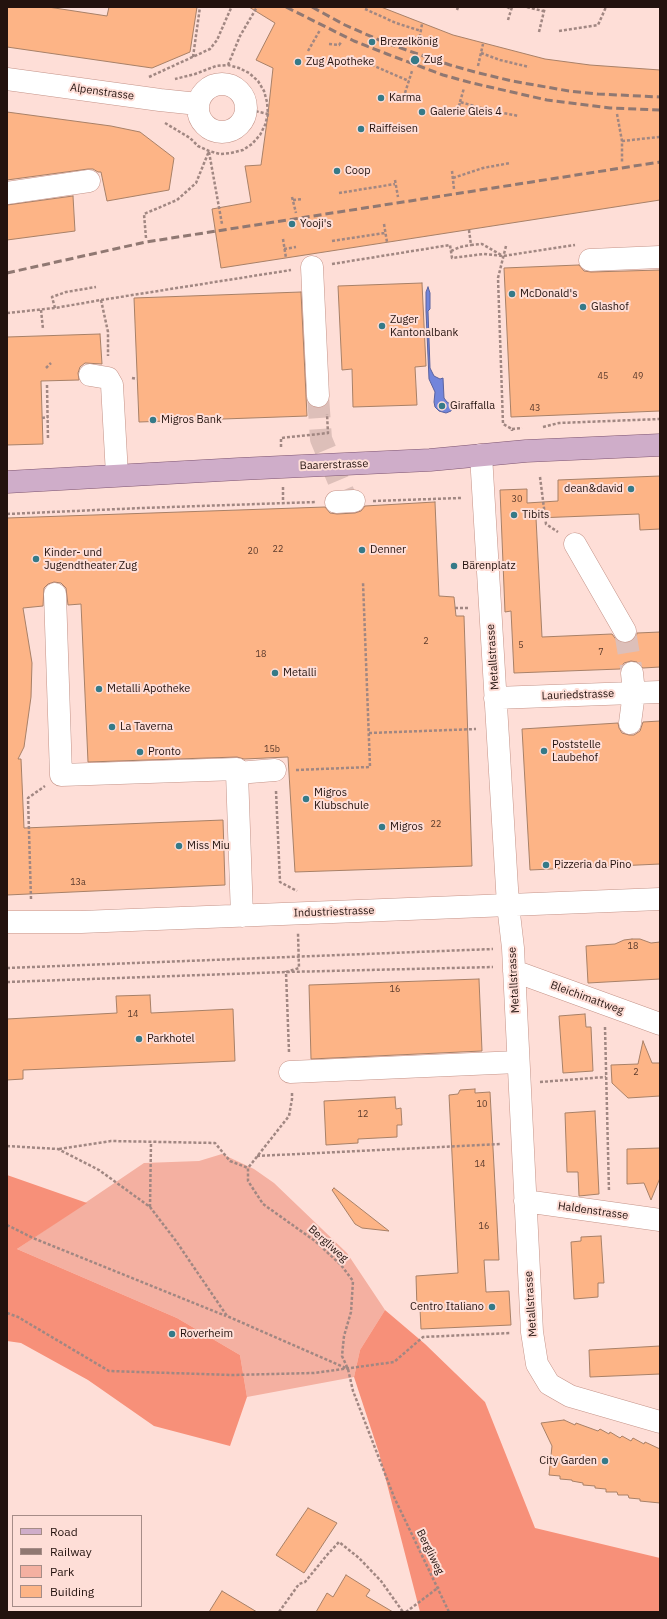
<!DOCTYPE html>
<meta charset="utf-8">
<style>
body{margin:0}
#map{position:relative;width:667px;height:1619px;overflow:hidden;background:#feded7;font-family:"IBM Plex Sans",sans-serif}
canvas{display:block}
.frame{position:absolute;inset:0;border:8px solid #23120e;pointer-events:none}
.legend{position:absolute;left:12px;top:1515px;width:130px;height:92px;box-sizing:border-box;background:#feded7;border:1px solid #a68c87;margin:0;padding:5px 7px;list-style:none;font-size:12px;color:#23120e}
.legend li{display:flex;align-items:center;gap:8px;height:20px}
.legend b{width:20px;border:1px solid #a68c87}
</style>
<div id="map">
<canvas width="667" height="1619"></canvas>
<div class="frame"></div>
<ul class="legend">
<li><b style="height:5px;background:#cfadc9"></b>Road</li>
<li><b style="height:5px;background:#907872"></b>Railway</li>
<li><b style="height:11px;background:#f4b0a1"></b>Park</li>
<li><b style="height:11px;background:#fdb486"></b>Building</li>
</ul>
</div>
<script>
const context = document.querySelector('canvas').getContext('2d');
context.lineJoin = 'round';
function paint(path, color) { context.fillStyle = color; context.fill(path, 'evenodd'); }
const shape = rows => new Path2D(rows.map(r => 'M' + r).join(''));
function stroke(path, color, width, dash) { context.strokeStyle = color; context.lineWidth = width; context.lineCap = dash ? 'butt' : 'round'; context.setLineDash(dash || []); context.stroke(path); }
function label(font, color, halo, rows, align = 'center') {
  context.font = font + ' "IBM Plex Sans",sans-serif'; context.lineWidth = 4; context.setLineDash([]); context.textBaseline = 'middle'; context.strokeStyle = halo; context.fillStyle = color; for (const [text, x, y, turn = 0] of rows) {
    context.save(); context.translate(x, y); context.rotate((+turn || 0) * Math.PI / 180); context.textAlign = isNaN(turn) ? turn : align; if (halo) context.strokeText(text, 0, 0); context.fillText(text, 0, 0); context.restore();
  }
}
const green = shape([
 [222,1154,254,1169,274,1183,347,1253,385,1310,360,1350,354,1377,247,1397,240,1355,177,1318,17,1249,144,1163,199,1161]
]);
const forest = shape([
 [7,1175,87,1203,17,1249,177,1318,240,1355,247,1397,230,1446,154,1426,88,1380,21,1343,7,1341],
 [385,1310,425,1344,485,1402,535,1528,660,1558,660,1612,420,1612,379,1453,354,1377,360,1350]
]);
const water = shape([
 [428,287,430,293,430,309,428,311,430,368,434,376,440,379,443,378,444,398,447,402,455,407,451,411,446,413,439,411,435,407,434,402,435,392,429,379,426,311,426,292,428,287]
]);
const building = shape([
 [7,7,48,7,107,16,109,7,197,7,190,52,152,68,7,47,7,7],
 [249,7,381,7,453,35,545,59,590,65,660,70,660,200,221,268,212,209,251,202,245,166,261,165,268,114,273,68,256,60,275,23,249,7],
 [7,112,111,126,140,132,174,158,169,190,107,201,101,172,98,172,93,169,88,169,7,180,7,112],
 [73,196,75,231,7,240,7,205,73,196],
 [579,265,584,271,591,272,660,270,660,411,511,417,504,268,579,265],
 [422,283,426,366,415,367,417,405,353,407,352,369,342,370,338,286,422,283],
 [301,292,307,416,139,422,134,298,301,292],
 [100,334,102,364,85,363,80,367,78,373,79,380,41,381,43,444,7,445,7,337,100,334],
 [660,476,660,529,640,530,639,514,536,518,542,637,612,634,618,642,625,643,632,642,636,638,637,633,660,632,660,667,643,668,637,662,631,661,624,663,620,669,514,673,511,611,505,612,500,490,527,489,527,503,558,501,558,480,660,476],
 [435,502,439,596,454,597,456,616,464,616,472,866,295,872,288,757,244,759,237,757,88,762,81,604,68,605,66,588,61,583,54,582,48,584,44,588,43,606,23,608,32,663,31,697,24,747,18,759,21,759,24,828,223,820,225,885,7,895,7,518,325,507,330,513,337,514,355,513,361,511,365,506,435,502],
 [660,721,660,864,530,870,522,729,618,723,619,728,622,733,629,735,634,735,640,731,643,722,660,721],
 [632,939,640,939,651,943,660,942,660,979,588,983,586,946,615,944,624,940,632,939],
 [479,979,482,1051,311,1059,309,985,479,979],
 [150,995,151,1013,233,1009,235,1061,23,1070,23,1079,7,1080,7,1019,117,1013,116,996,150,995],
 [585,1014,586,1027,591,1027,593,1071,563,1073,559,1016,585,1014],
 [643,1041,652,1063,660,1063,660,1096,628,1098,612,1083,611,1065,638,1064,643,1041],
 [475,1089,475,1093,490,1092,499,1260,484,1260,486,1292,509,1291,511,1325,421,1329,420,1309,417,1309,416,1276,458,1273,449,1095,458,1094,460,1090,475,1089],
 [395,1097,396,1109,401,1108,402,1125,397,1125,397,1137,358,1139,358,1143,326,1145,324,1101,395,1097],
 [595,1111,599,1194,579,1196,578,1172,567,1172,565,1113,595,1111],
 [660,1148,660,1178,651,1200,644,1183,627,1184,627,1149,660,1148],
 [334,1188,389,1231,362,1228,355,1224,332,1190,334,1188],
 [601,1236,604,1283,598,1283,598,1297,574,1299,571,1242,581,1241,581,1237,601,1236],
 [660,1346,660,1374,590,1377,589,1350,660,1346],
 [564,1420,575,1425,576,1423,598,1431,600,1429,609,1434,610,1432,620,1438,622,1436,631,1441,633,1438,644,1444,645,1442,660,1449,660,1503,640,1501,640,1499,629,1498,628,1495,618,1495,617,1492,606,1492,606,1489,595,1488,595,1486,583,1485,583,1483,572,1481,572,1480,560,1479,560,1476,549,1475,552,1446,541,1423,564,1420],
 [308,1508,337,1523,304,1573,276,1555,308,1508],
 [346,1575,370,1590,366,1596,393,1612,316,1612,327,1593,333,1597,346,1575],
 [222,1591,257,1612,209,1612,222,1591]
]);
const minorTunnel = shape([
 [318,396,321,439,347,501],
 [625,631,632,673]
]);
const path = shape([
 [507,7,511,9],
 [527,7,543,11],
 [365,9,396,23,421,31],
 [457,10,458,7],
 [508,20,512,7],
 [559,31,598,25,606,7],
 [539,32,545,7],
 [329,44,339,45,342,41],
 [418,47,422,24],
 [308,51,320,30],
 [481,53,500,60,529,67],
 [193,57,200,7],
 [358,59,409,81],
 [228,65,240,36,257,7],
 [478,66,483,44],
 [149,77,210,49,217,40,231,8],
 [405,93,412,71],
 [460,102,464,88],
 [246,109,268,114],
 [458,111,460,102,492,111,519,116],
 [617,114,622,141,622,162],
 [165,123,190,138,198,146,209,151,220,154,231,153,243,150,252,144,260,135,265,125,268,114,267,102,264,91,258,81,249,73,239,68,228,65,216,66,195,74,175,79],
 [622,141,659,137],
 [209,152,222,224],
 [452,171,454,189],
 [453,178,483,168,510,163],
 [395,180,398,197],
 [339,193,395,184],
 [292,197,296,213],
 [293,200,303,199],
 [384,224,387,242],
 [469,230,471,245,482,244,501,255],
 [146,238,144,214,177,200,196,183,209,151],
 [283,239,286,258],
 [332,241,385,233],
 [506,246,498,278,503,424,512,429,512,431],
 [284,249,296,247],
 [451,251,460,247,471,245],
 [332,264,450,245,452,258,484,254,503,256,575,245],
 [101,300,108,332,108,356],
 [55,308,52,297,66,292,96,287],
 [41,310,43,329],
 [7,313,55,308,101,300,291,270],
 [46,368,51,363],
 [132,378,137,379],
 [47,385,48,440],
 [42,418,48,417],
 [543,427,559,423,660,419],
 [512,429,522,428],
 [281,447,281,438,328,433,327,414],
 [540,477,546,524,558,532],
 [283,487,283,503],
 [373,501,461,498],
 [7,514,142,508,316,502],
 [455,608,469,608],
 [369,733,476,729],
 [296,770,370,767,363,582],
 [276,791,280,882,297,891],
 [31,899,28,798,45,786],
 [7,968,493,949],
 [7,982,286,972,493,967],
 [605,1027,609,1192],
 [289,1052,286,972,299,968,298,933],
 [540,1082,606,1077],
 [292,1093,292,1099,289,1116,248,1168,248,1181,263,1204,315,1241,341,1265,353,1281,351,1312,344,1336,342,1356,348,1369,353,1391,394,1497,449,1612],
 [7,1146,58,1149,99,1170,150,1207,176,1241,227,1316,348,1369],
 [59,1149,111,1141,215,1143,230,1161,248,1168],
 [257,1156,501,1144],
 [150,1207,151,1142],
 [7,1225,33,1238,226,1316],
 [7,1313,18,1317,109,1371,232,1375,314,1373,394,1362,423,1337,511,1333],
 [279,1612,299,1584,305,1582,327,1555,339,1542,359,1558,381,1581,403,1612],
 [406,1612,439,1587]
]);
const minor = shape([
 [7,79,160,100,198,104],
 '198 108a24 24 0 1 1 48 0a24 24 0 1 1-48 0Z',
 [7,193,89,181],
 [590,260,660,257],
 [312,267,318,396],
 [90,375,108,378,112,385,117,475],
 [481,455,508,905,513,948,532,1332,537,1364,549,1384,570,1396,660,1422],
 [336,502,354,501],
 [575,544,625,631],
 [55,594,61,775,237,769,237,773],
 [495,698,660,692],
 [630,723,634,693,632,673],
 [242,916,237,773,275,770],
 [7,922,81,922,660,899],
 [514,971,660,1024],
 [290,1072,518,1062],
 [525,1201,660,1220]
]);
const major = shape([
 [7,482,239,469,430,460,526,451,660,445]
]);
const rail = shape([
 [286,7,354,41,387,54,443,75,472,83,547,100,610,108,660,110],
 [312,7,345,25,386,43,450,65,475,72,512,81,569,91,598,94,660,97],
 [7,273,146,242,660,162]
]);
const markers = [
 [372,42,4,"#357a88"],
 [415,60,5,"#357a88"],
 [298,62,4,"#357a88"],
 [381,98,4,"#357a88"],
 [422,112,4,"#357a88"],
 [361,129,4,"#357a88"],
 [337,171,4,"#357a88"],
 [292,224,4,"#357a88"],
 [512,294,4,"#357a88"],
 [583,307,4,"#357a88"],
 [382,326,4,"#357a88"],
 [442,406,4,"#357a88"],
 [153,420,4,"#357a88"],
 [631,489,4,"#357a88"],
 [514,515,4,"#357a88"],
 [362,550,4,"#357a88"],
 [36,559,4,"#357a88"],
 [454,566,4,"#357a88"],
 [275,673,4,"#357a88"],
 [99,689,4,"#357a88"],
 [112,727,4,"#357a88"],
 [544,751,4,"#357a88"],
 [140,752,4,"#357a88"],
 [306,799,4,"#357a88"],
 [382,827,4,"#357a88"],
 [179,846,4,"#357a88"],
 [546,865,4,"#357a88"],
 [139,1039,4,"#357a88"],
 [492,1307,4,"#357a88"],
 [172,1334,4,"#357a88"],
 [605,1461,4,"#357a88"]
];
const numberNames = [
 ["45",603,376],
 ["49",638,376],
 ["43",535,408],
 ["30",517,499],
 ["22",278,549],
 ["20",253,551],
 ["2",426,641],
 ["5",521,645],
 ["7",601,652],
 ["18",261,654],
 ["15b",272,749],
 ["22",436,824],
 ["13a",78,882],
 ["18",633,946],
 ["16",395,989],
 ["14",133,1014],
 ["2",636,1072],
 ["10",482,1104],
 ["12",363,1114],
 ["14",480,1164],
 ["16",484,1226]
];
const poiNames = [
 ["Brezelkönig",380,42],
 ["Zug",424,60],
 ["Zug Apotheke",306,62],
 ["Karma",389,98],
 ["Galerie Gleis 4",430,112],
 ["Raiffeisen",369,129],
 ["Coop",345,171],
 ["Yooji's",300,224],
 ["McDonald's",520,294],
 ["Glashof",591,307],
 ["Zuger",390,320],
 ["Kantonalbank",390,333],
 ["Giraffalla",450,406],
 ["Migros Bank",161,420],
 ["dean&david",623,489,"right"],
 ["Tibits",522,515],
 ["Denner",370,550],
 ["Kinder- und",44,553],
 ["Jugendtheater Zug",44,566],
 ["Bärenplatz",462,566],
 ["Metalli",283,673],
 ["Metalli Apotheke",107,689],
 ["La Taverna",120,727],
 ["Poststelle",552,745],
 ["Laubehof",552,758],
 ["Pronto",148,752],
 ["Migros",314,793],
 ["Klubschule",314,806],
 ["Migros",390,827],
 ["Miss Miu",187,846],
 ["Pizzeria da Pino",554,865],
 ["Parkhotel",147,1039],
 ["Centro Italiano",484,1307,"right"],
 ["Roverheim",180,1334],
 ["City Garden",597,1461,"right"]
];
const streetNames = [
 ["Alpenstrasse",102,92,8],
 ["Baarerstrasse",334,465,-2],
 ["Metallstrasse",493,657,-94],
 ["Lauriedstrasse",578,695,-2],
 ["Industriestrasse",334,912,-2],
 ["Metallstrasse",514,980,-93],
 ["Bleichimattweg",587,998,20],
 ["Haldenstrasse",593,1211,8],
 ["Bergliweg",328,1244,42],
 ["Metallstrasse",531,1304,-94],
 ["Bergliweg",430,1552,64]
];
paint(green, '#f4b0a1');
paint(forest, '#f79079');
paint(water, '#7285db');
stroke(water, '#5a629e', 1);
paint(building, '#fdb486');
stroke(building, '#a88067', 1);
stroke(minorTunnel, '#ddbfb9', 22, [22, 11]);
stroke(minor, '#c49388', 23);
stroke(major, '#7e5470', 23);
stroke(path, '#a18782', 2.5, [3, 2]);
stroke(minor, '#fff', 22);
stroke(major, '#cfadc9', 22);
stroke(rail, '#907872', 3, [8, 4]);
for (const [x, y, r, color] of markers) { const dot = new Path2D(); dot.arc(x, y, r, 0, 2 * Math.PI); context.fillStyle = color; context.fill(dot); stroke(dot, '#feded7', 1.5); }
label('9px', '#5a3a2c', null, numberNames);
label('11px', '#23120e', '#feded7', poiNames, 'left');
label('11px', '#23120e', '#feded7', streetNames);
</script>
